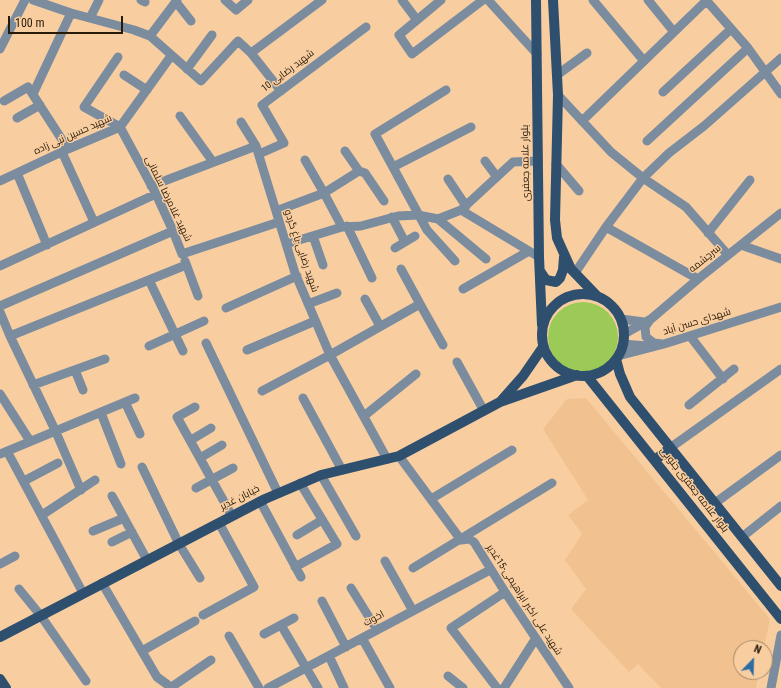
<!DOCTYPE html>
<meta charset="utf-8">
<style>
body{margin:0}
#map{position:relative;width:781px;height:688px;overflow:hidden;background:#f8cea1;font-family:"Roboto Condensed",sans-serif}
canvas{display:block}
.north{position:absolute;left:733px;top:640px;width:40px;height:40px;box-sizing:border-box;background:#f8cea1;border:1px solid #a58664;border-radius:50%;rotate:23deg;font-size:11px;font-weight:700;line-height:16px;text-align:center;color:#291a08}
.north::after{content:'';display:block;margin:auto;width:14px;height:18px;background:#2e6ca3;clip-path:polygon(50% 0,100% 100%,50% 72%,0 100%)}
.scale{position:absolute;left:8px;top:16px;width:115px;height:18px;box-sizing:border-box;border:2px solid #291a08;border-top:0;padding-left:5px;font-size:12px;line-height:14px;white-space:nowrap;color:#291a08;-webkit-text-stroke:3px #f8cea1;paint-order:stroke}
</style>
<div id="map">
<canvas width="781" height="688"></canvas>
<div class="north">N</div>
<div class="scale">100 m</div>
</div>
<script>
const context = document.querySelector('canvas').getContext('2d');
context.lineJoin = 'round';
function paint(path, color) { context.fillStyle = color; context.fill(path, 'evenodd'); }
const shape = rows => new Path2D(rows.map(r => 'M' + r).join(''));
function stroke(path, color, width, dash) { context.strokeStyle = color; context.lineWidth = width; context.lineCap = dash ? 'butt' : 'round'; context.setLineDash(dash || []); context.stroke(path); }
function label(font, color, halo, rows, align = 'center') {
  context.font = font + ' "Roboto Condensed",Cairo,sans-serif'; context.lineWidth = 3; context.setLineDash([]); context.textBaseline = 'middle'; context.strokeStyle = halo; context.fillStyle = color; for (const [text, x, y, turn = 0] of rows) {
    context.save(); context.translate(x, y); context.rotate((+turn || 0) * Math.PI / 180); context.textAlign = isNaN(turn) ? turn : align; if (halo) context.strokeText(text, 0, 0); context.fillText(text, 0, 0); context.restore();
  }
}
const built = shape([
 [586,398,770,619,764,648,741,648,741,672,759,672,756,688,661,688,638,664,629,672,571,609,586,589,565,560,582,534,568,515,588,500,543,429,567,399]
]);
const green = shape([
 '548 337a35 35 0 1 1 70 0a35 35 0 1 1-70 0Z'
]);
const minor = shape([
 [33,0,71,13,134,30,150,36,201,81,238,41,251,53,281,91],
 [141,0,145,2],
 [225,0,236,10,248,0],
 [402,0,417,20,441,0],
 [488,0,537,54],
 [593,0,644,61],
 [648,0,674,32],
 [706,0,748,48,781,94],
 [176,2,191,21],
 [90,18,99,0],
 [417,20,399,35,412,54,483,0],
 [150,36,177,0],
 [0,49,25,0],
 [251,53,322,0],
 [118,57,84,107,120,127,156,194,173,231,182,254,279,222],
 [187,69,212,35],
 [124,75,147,90],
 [557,75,587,53],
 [446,90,375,134,427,230,455,261],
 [663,92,731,29],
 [33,94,71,13],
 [558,95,611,152,643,178,686,207,728,255],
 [4,101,28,87,68,149],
 [180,116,213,162],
 [17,118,40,105],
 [582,121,706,1],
 [241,122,256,146],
 [647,141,748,48],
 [345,151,359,171,365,173,384,201],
 [62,152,94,222],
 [259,154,284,143,262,105,366,27],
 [305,160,324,193,359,171],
 [485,161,497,177],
 [556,164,579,191],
 [393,167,471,127],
 [17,173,47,245],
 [448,179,466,206],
 [0,181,68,149,120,127,171,56],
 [151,186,256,146,295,273,330,355,387,459],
 [461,210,539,257],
 [276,211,324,193,342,227],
 [392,217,405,242],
 [438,219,486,259],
 [347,226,372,278],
 [606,227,698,279],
 [708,233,750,180],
 [313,236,323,265],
 [286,244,342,227,361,226,398,216,418,215,438,219,461,210,513,162,538,161],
 [741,245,781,259],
 [395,248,415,236],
 [185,261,198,296],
 [0,266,156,194],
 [401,269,420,304],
 [575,273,606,227,643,178,669,153,704,126,781,58],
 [149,280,183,351],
 [463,289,529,251],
 [365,299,380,326],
 [308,304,337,293],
 [0,306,173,231],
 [226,308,297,276],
 [0,312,10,336,55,430,81,490],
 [621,319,644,322],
 [650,320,645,327,646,337,654,343,662,344],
 [624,334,651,319,698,279,781,213],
 [10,336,186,265],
 [690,336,723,379],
 [206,343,278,493],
 [623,344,647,346],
 [149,346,204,321],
 [247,350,315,321],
 [618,356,664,344,781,307],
 [457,362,484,411],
 [75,370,83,390],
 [33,385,105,359],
 [262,391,330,355,420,304,443,345],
 [0,394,30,441],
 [303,398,342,470],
 [125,402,140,434],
 [689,405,734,369],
 [195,407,177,417,232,516],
 [101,413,121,464],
 [364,416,416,374],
 [191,440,211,428],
 [670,448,781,369],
 [7,451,83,593],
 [0,454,135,398],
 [399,456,461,540,469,539,474,542,505,592,569,688],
 [200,458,222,445],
 [142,467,179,544,200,578],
 [321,475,356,536],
 [24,481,58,463],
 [196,488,233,468],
 [112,496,147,560],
 [431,499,512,450],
 [260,501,301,577],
 [715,503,781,455],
 [42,515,95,480],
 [93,531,124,518],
 [297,535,322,520],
 [742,537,781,506],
 [112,542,132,532],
 [385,561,413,611],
 [0,564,15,556],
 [295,567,337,544,300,483],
 [413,568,552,483],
 [102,583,157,677,172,688],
 [351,588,377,630],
 [19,589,41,616,86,681],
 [322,601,346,647],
 [203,615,254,587,219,523],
 [281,625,318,688],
 [264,634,294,618],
 [229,636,259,688],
 [362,638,390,688],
 [142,651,195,621],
 [329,656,344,688],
 [448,676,463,688],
 [170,688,211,660],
 [268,688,490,570],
 [497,688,451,628,505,592],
 [504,688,536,638],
 [771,688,781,635]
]);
const major = shape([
 [536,0,539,257,542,325],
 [553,0,558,95,555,220,557,238,571,269,597,296],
 [540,271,546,280,556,282,560,278,563,270,564,257],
 '542 335a41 41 0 1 1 82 0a41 41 0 1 1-82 0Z',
 [543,347,523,376,500,402,577,375],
 [616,359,620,374,630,397,781,586],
 [587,376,781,619],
 [655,460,670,448],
 [0,637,265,499,321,475,399,456,500,402],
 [0,679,6,688]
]);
const streetNames = [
 ["شهید رضایی 10",288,71,-37],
 ["شهید حسین نبی زاده",73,135,-24],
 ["بلوار علامه جعفری",526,163,-91],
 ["شهید غلامرضا سلمانی",168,199,64],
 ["شهید رضایی-باغ گردو",301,251,71],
 ["سرچشمه",705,259,-39],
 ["شهدای حسن آباد",697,322,-17],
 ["بلوار علامه جعفری جنوبی",694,490,52],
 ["خیابان غدیر",240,498,-27],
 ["شهید علی اکبر ابراهیمی-15غدیر",524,600,57],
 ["اخوت",374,619,-28]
];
paint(built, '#f1c28f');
paint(green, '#9bca57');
stroke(minor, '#7b8c9e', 9);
stroke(major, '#2f4f6e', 10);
label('10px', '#291a08', '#f8cea1', streetNames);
</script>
